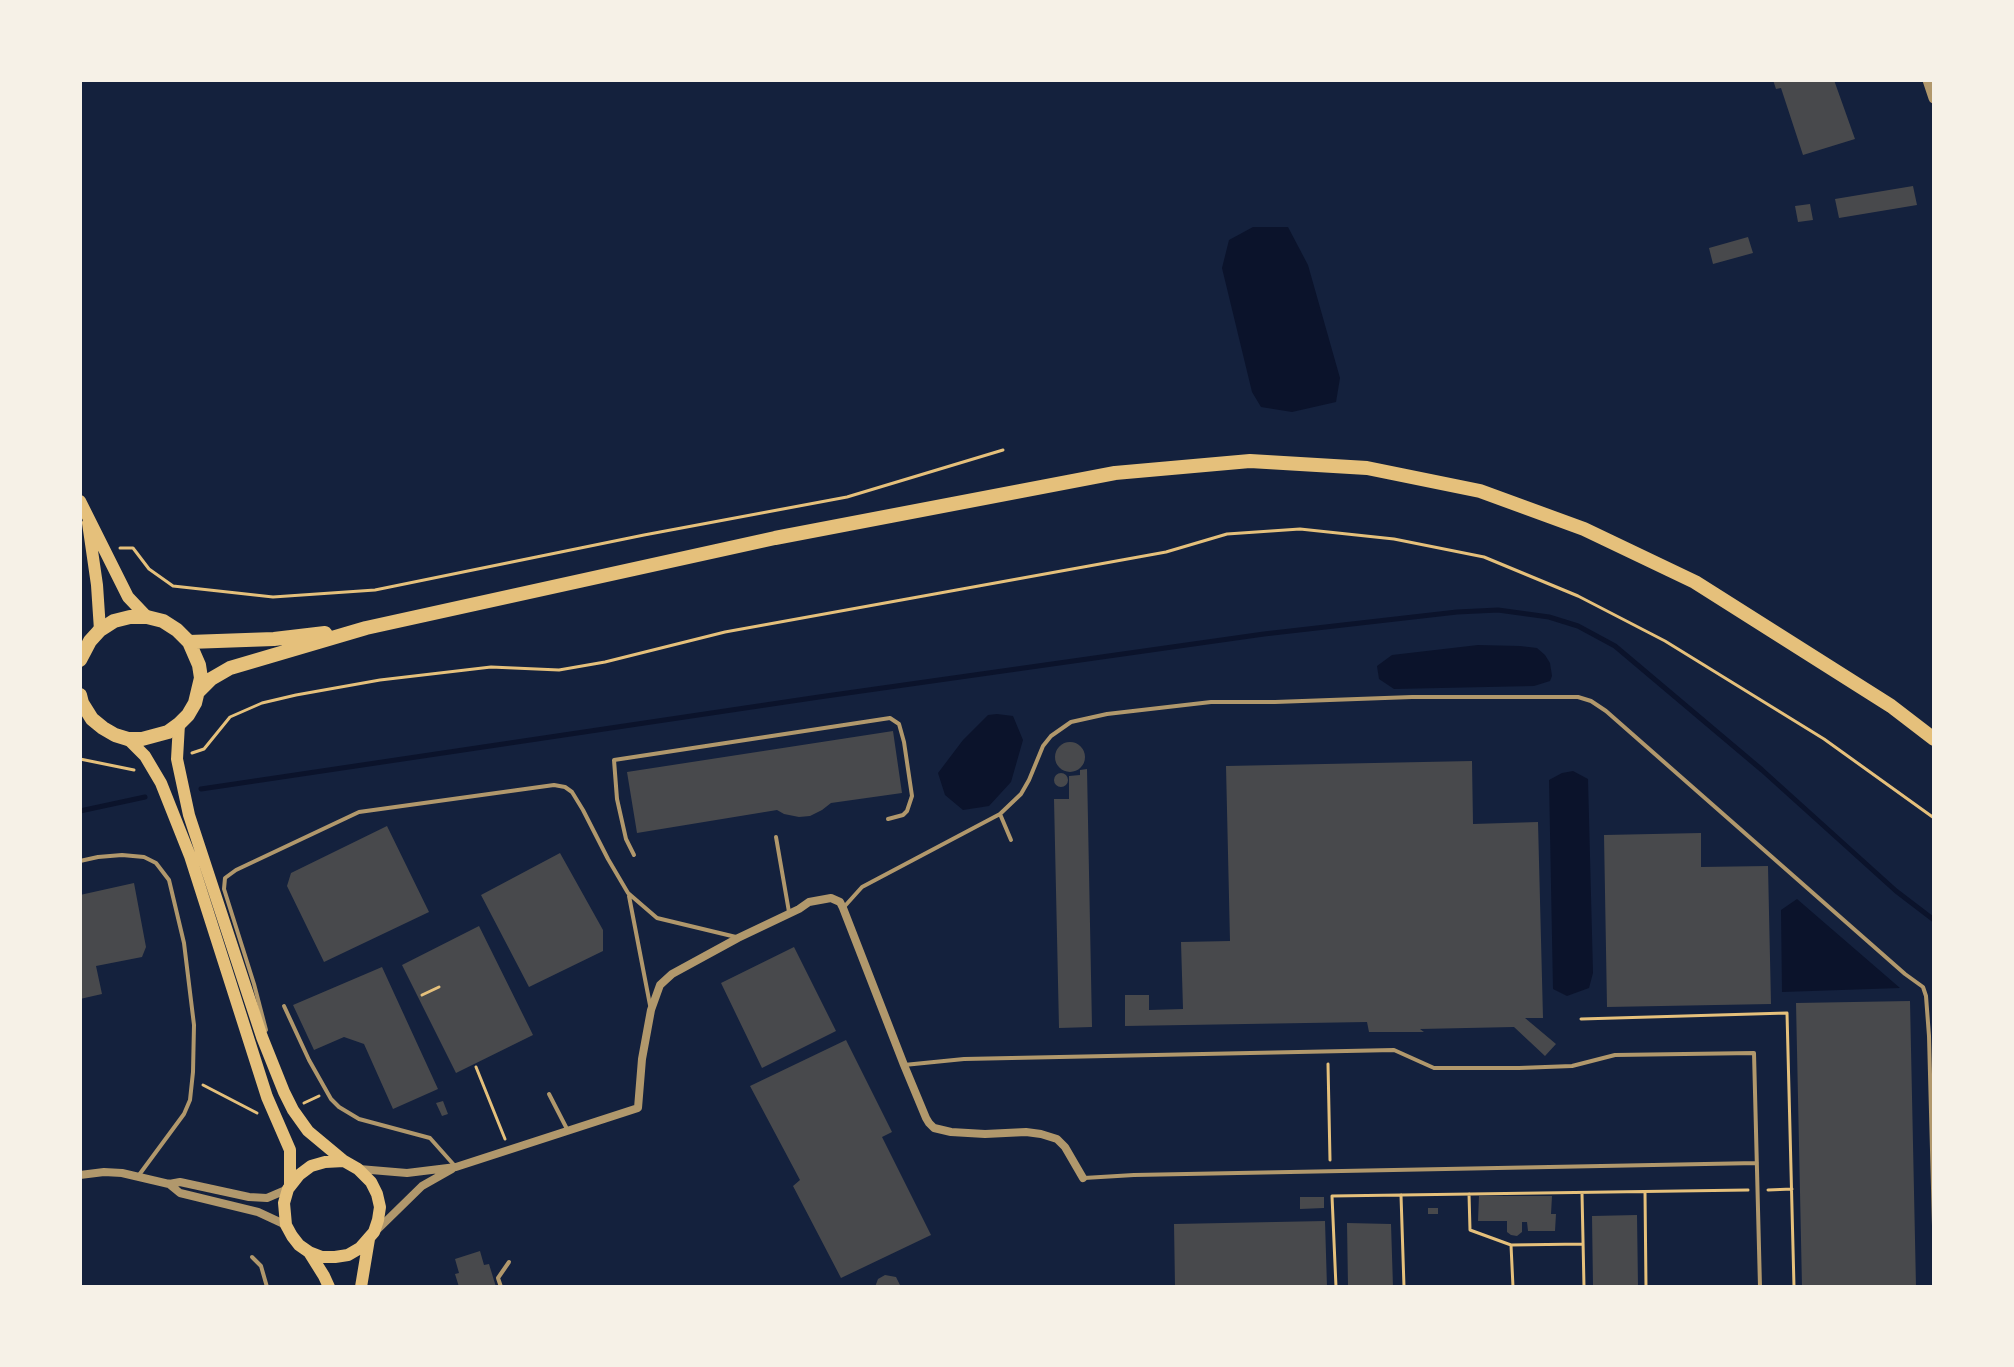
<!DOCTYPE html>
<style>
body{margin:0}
#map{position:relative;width:2014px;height:1367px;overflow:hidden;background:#14213d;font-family:"Sofia Sans Condensed",sans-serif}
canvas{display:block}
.frame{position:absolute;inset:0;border:82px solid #f6f1e7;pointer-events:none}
</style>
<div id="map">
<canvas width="2014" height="1367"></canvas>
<div class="frame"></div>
</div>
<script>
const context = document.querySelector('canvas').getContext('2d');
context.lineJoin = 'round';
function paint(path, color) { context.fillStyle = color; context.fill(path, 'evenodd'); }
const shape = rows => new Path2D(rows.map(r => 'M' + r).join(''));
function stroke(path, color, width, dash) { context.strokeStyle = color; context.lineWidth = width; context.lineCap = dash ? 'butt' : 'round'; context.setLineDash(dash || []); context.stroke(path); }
const water = shape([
 [1253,227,1288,227,1308,265,1340,378,1336,402,1292,412,1261,407,1252,392,1222,268,1229,240],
 [1478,645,1520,646,1537,648,1545,655,1550,663,1552,676,1550,681,1534,686,1394,689,1379,679,1377,666,1392,655],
 [997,714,1013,716,1023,740,1011,782,989,806,963,810,945,795,938,773,963,740,988,715],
 [1573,771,1588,779,1593,973,1589,988,1567,996,1553,989,1549,780,1562,773],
 [1797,899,1900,988,1782,992,1781,910]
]);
const stream = shape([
 [201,789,819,697,1264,634,1457,612,1498,610,1549,617,1578,626,1615,646,1762,770,1896,891,1934,920],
 [80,811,145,797]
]);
const building = shape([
 [1773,80,1834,80,1855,139,1803,155,1781,88,1776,89],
 [1913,186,1917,205,1839,218,1835,199],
 [1810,204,1813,220,1798,222,1795,206],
 [1748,237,1753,253,1713,264,1709,248],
 [893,731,902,793,831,803,822,810,810,816,799,817,784,814,777,810,637,833,627,772],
 '1055 757a15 15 0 1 1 30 0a15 15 0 1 1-30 0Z',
 [1472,761,1473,824,1538,822,1543,1018,1525,1018,1556,1044,1545,1056,1514,1027,1420,1029,1424,1032,1369,1032,1367,1022,1125,1026,1125,995,1149,995,1149,1010,1183,1009,1181,942,1230,941,1226,766],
 [1087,769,1092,1027,1059,1028,1054,799,1069,799,1069,776,1080,775,1080,770],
 '1054 780a7 7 0 1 1 14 0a7 7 0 1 1-14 0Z',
 [387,826,429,912,324,962,287,886,291,873],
 [1701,833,1701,867,1768,866,1771,1004,1607,1007,1604,835],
 [560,853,603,930,603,951,529,987,481,895],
 [134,883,146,947,142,957,96,966,102,994,80,999,80,895],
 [479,926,533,1035,456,1073,402,965],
 [794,947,836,1031,762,1068,721,983],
 [382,967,438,1089,393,1109,364,1044,344,1037,314,1050,293,1005],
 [1910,1001,1916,1287,1802,1287,1796,1003],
 [846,1040,892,1132,882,1137,931,1235,841,1278,793,1186,800,1180,750,1086],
 [443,1101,448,1114,442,1116,436,1103],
 [1479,1196,1552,1196,1551,1214,1556,1214,1555,1231,1528,1231,1527,1222,1522,1222,1522,1232,1517,1236,1511,1235,1507,1232,1507,1221,1478,1221],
 [1300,1197,1324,1197,1324,1208,1300,1209],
 [1428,1208,1438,1208,1438,1214,1428,1214],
 [1637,1215,1638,1287,1593,1287,1592,1216],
 [1325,1221,1327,1287,1175,1287,1174,1224],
 [1347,1223,1391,1224,1393,1287,1348,1287],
 [480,1251,484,1265,489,1264,496,1287,459,1287,455,1274,459,1273,455,1259],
 [885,1275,896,1277,901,1287,875,1287,878,1279]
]);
const path = shape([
 [120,548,133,548,149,569,173,586,273,597,375,590,644,535,847,497,1003,450],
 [192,753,204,749,230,717,262,703,296,695,380,680,491,667,559,670,605,662,725,632,1166,552,1227,534,1300,529,1394,539,1484,557,1578,596,1665,641,1824,739,1934,818],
 [80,759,134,770],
 [422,995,439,987],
 [1581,1019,1787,1013,1794,1287],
 [1328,1064,1330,1160],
 [476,1067,505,1139],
 [203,1085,257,1113],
 [304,1103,319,1096],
 [1768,1190,1792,1189],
 [1645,1192,1646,1287],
 [1582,1193,1584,1287],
 [1469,1194,1470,1230,1511,1245,1513,1287],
 [1401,1195,1404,1287],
 [1511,1245,1583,1244],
 [1336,1287,1332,1196,1748,1190]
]);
const service = shape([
 [1000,814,1011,840],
 [776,837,789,912],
 [634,855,626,839,617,799,614,760,890,718,899,724,904,742,912,796,907,811,903,815,888,819],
 [80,861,98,857,122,855,144,857,156,863,169,880,184,943,194,1025,193,1072,190,1100,184,1114,139,1175],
 [629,896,650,1005],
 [844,907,862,887,1000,814,1021,794,1029,780,1043,746,1051,736,1071,722,1107,714,1211,702,1275,702,1412,697,1578,697,1591,701,1606,711,1905,974,1923,987,1926,996,1929,1036,1934,1226],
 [284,1006,309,1060,331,1099,339,1107,359,1119,430,1138,454,1165],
 [266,1030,254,984,224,889,225,878,236,870,359,812,554,785,565,787,572,792,583,810,608,859,628,893,657,918,736,937],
 [904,1065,964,1059,1394,1050,1434,1068,1519,1068,1572,1066,1615,1055,1754,1053,1760,1287],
 [549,1094,567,1129],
 [1084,1178,1134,1175,1757,1163],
 [252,1257,261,1266,267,1287],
 [501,1287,498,1278,509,1262]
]);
const minor = shape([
 [359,1169,407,1173,456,1167,638,1108,642,1059,651,1010,660,985,672,974,738,938,799,909,809,902,831,898,840,902,843,908,904,1065,926,1118,929,1123,934,1128,951,1132,985,1134,1026,1132,1041,1134,1057,1139,1065,1147,1083,1178],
 [80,1175,104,1172,122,1173,169,1184,180,1182,249,1197,267,1198,288,1189],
 [169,1184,180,1193,258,1212,286,1225],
 [376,1231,422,1186,452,1169]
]);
const tertiary = shape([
 [1928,80,1934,98]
]);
const secondary = shape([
 [80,501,128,597,147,617],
 [88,523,97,585,100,630],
 [179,724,177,759,189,815,262,1037,284,1092,293,1110,308,1131,344,1161],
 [128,739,145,756,161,783,190,856,267,1097,290,1150,290,1186],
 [344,1161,358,1169,371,1182,377,1194,380,1207,378,1220,374,1232,360,1248,348,1255,335,1257,322,1257,309,1252,299,1245,292,1236,286,1225,284,1203,288,1189,299,1175,311,1166,325,1162,344,1161],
 [309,1252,324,1276,329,1287],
 [361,1287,369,1239]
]);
const primary = shape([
 [189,642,274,639,325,633],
 [80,660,90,641,100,630,114,621,130,617,147,617,163,621,177,630,189,642,199,665,201,678,195,703,188,715,179,724,168,732,142,739,128,739,115,735,103,728,92,719,82,703,80,695],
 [199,691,211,679,230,668,366,628,775,538,1115,473,1250,461,1367,468,1480,491,1584,529,1695,582,1891,706,1934,739]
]);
paint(water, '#0b132b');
stroke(stream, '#0b132b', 5);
paint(building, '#48494c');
stroke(path, '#e5c07b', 3);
stroke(service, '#b1986c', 4);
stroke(minor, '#b1986c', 8);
stroke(tertiary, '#b1986c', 11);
stroke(secondary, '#e5c07b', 12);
stroke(primary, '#e5c07b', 14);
</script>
